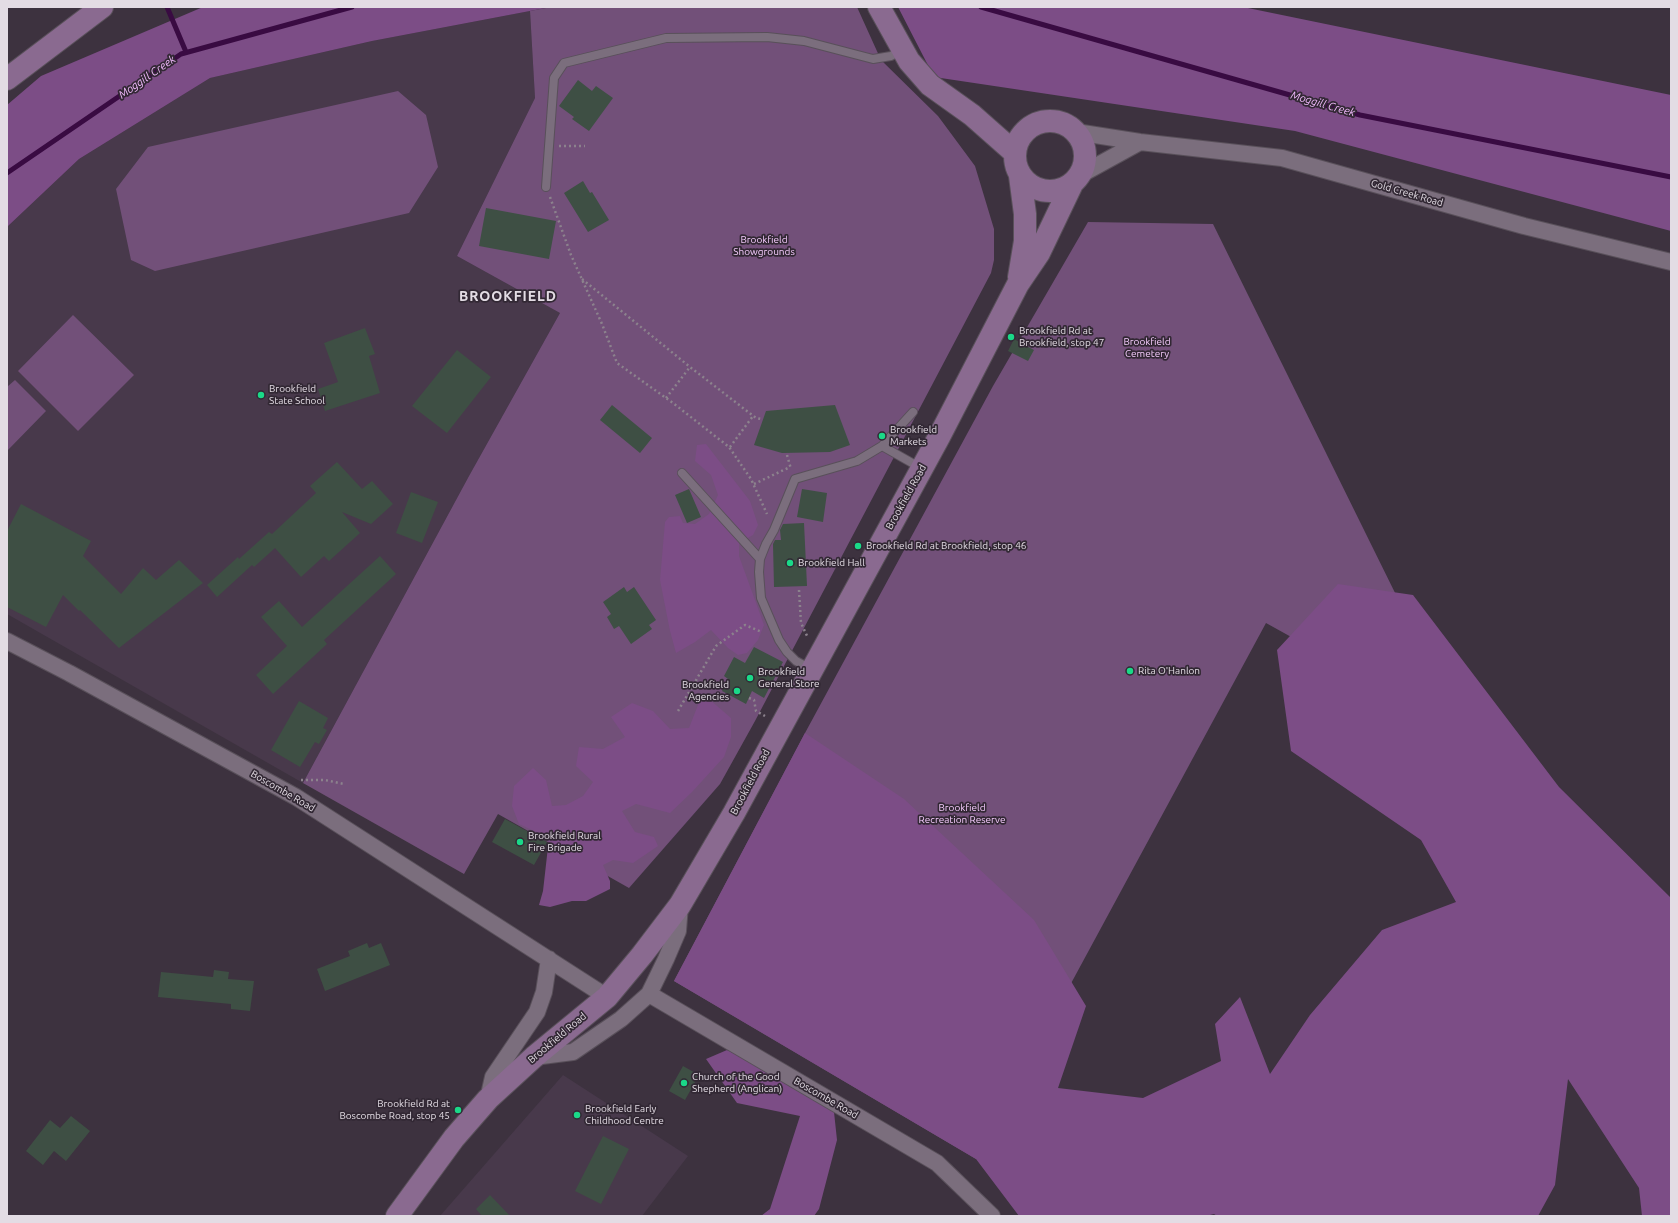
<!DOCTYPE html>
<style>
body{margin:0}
#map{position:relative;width:1678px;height:1223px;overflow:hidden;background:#3d323f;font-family:Ubuntu,sans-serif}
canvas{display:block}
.frame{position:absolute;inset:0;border:8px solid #e3dce4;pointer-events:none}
</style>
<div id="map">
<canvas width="1678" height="1223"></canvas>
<div class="frame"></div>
</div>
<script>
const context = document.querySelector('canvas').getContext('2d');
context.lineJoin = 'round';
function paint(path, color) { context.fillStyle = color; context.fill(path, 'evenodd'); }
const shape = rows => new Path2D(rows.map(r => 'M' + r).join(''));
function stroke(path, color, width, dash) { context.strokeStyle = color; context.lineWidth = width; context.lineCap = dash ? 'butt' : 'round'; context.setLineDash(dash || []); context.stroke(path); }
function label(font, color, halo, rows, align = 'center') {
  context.font = font + ' Ubuntu,sans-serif'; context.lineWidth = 3.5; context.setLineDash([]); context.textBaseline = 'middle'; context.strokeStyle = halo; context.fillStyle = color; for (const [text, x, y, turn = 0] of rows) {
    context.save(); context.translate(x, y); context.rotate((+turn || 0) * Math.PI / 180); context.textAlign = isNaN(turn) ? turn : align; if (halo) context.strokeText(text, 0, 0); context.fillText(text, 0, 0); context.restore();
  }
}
const built = shape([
 [530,11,535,98,457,256,560,313,469,476,303,783,7,614,7,227,79,159,210,78,372,41],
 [563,1075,688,1156,642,1216,440,1216]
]);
const green = shape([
 [551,7,857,7,881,60,938,116,975,166,994,229,994,260,991,273,755,721,720,784,629,888,498,814,464,874,303,783,469,476,560,313,457,256,535,98,530,11],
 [398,91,426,115,438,167,409,213,155,271,131,260,116,189,148,147],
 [1088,222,1213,224,1402,607,1367,679,1266,623,976,1159,674,981,805,733,993,386],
 [73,315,134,375,78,431,18,371],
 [15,380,46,411,7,451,7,387]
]);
const forest = shape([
 [203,7,551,7,372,41,210,78,79,159,7,227,7,105,41,76],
 [898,7,1243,7,1671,95,1671,231,1295,131,934,77],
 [706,444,750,501,758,525,753,535,739,543,739,556,764,625,758,640,747,653,738,655,728,648,711,630,695,642,676,653,670,631,660,580,665,522,669,517,680,516,683,523,695,524,709,514,718,495,711,475,695,461,697,445],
 [1338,584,1413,595,1559,787,1671,898,1671,1216,1642,1216,1639,1188,1568,1079,1555,1185,1538,1216,1217,1216,1214,1214,1206,1216,1019,1216,976,1159,674,981,805,733,904,799,1034,920,1086,1006,1058,1088,1143,1098,1221,1061,1215,1024,1240,997,1270,1074,1310,1015,1382,930,1456,902,1421,840,1291,751,1277,650],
 [702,693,731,718,731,737,724,757,692,792,670,813,636,804,622,811,635,832,654,837,658,846,633,863,613,860,603,865,610,881,610,889,586,901,572,901,550,907,539,905,543,891,549,838,519,824,512,806,514,786,533,768,546,780,552,806,566,805,583,796,593,782,576,766,579,747,603,749,625,737,611,717,632,703,653,711,670,729,689,728,698,705,697,695],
 [727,1050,818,1090,834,1112,837,1140,819,1209,814,1216,761,1216,770,1209,800,1116,737,1103,706,1059]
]);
const stream = shape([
 [167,7,186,52],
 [981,7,1360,115,1671,177],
 [7,173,181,54,352,7]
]);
const building = shape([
 [578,80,592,91,596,86,613,98,589,131,572,119,574,117,559,106],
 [583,181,590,193,592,192,609,220,588,232,564,193],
 [486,208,556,221,549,259,479,246],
 [365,328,375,354,369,356,380,393,325,411,318,389,338,382,324,343],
 [1014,339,1034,350,1028,361,1008,351],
 [457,350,491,377,447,433,412,406],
 [612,405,652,438,640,453,600,420],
 [835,405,850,445,830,452,782,453,754,445,766,411],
 [337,462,362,489,372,481,393,504,371,524,342,512,360,533,329,561,324,556,301,577,275,548,254,567,252,565,217,597,207,585,238,557,239,559,269,532,272,534,316,493,310,486],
 [689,489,701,517,687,523,675,495],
 [802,489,827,493,823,522,797,517],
 [411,492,438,502,422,543,396,533],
 [21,504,91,541,83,556,121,594,143,568,156,580,179,560,203,583,119,648,80,610,79,611,63,595,46,627,7,607,7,531],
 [804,523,807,586,774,587,773,544,775,540,781,540,780,530,783,524],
 [380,556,396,574,324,640,327,644,273,694,256,675,287,646,261,617,279,601,302,627],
 [624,587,627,592,634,587,656,620,649,625,652,629,631,644,619,626,614,629,607,617,611,614,603,602],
 [754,647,783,662,764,698,752,691,746,704,722,691,728,679,724,676,734,657,745,663],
 [299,701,328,718,323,728,327,730,319,744,315,742,300,767,271,750],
 [505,819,547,842,534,865,492,842],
 [367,943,369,948,381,943,390,965,325,991,317,969,350,956,348,951],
 [214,970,229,972,228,979,254,981,250,1011,231,1009,231,1004,158,997,161,972,213,977],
 [683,1066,699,1075,685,1100,669,1091],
 [71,1116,90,1131,66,1161,54,1151,43,1165,26,1151,50,1120,60,1128],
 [603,1136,629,1149,601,1204,575,1191],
 [490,1195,510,1216,482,1216,476,1209]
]);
const path = shape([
 [559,146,585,146],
 [550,197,571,255,602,324,617,363,673,403,729,447,751,479,767,514],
 [582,279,690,367,756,418,761,419],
 [666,398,690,367],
 [730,447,753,416],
 [787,455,791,469],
 [754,484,788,468],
 [799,590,801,623,808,638],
 [749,698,754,700,756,711,765,716],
 [678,711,716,646,745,625,762,632],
 [301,780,325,780,344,784]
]);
const service = shape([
 [546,187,554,78,564,63,666,38,767,37,804,41,873,59,891,56,902,50],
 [882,446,913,412],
 [682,473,760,559],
 [811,669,796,661,787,652,779,640,761,598,759,572,760,559,766,544,774,530,795,479,857,461,882,446,921,468]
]);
const minor = shape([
 [1076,132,1140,142,1282,158,1524,226,1671,262],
 [1080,175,1140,142],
 [7,641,69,673,296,797,607,997],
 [649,994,937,1163,992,1216],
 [534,1057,573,1052,621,1019,649,994,666,959,678,931,680,905],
 [488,1099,493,1077,537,1012,544,992,549,959]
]);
const secondary = shape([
 [879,7,909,61,930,85,972,115,1015,153],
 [7,79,102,7],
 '1015 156a35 35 0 1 1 70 0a35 35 0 1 1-70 0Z',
 [1019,277,1025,241,1025,214,1020,176],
 [397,1216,454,1138,488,1099,534,1057,607,997,642,955,680,905,734,813,939,437,1018,284,1039,253,1072,184]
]);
const markers = [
 [1011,337,4,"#1ad988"],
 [261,395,4,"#1ad988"],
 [882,436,4,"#1ad988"],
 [858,546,4,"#1ad988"],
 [790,563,4,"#1ad988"],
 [1130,671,4,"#1ad988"],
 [750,678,4,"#1ad988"],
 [737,691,4,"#1ad988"],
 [520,842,4,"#1ad988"],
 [684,1083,4,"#1ad988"],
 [458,1110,4,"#1ad988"],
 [577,1115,4,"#1ad988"]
];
const streetNames = [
 ["Gold Creek Road",1407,193,16],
 ["Brookfield Road",906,497,-61],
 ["Brookfield Road",750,782,-62],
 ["Boscombe Road",283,791,30],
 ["Brookfield Road",557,1038,-40],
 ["Boscombe Road",826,1098,30]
];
const parkNames = [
 ["Brookfield",764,240],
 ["Showgrounds",764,252],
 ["Brookfield",1147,342],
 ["Cemetery",1147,354],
 ["Brookfield",962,808],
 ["Recreation Reserve",962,820]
];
const poiNames = [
 ["Brookfield Rd at",1019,331],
 ["Brookfield, stop 47",1019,343],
 ["Brookfield",269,389],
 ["State School",269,401],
 ["Brookfield",890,430],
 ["Markets",890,442],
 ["Brookfield Rd at Brookfield, stop 46",866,546],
 ["Brookfield Hall",798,563],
 ["Rita O'Hanlon",1138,671],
 ["Brookfield",758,672],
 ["General Store",758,684],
 ["Brookfield",729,685,"right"],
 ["Agencies",729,697,"right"],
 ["Brookfield Rural",528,836],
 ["Fire Brigade",528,848],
 ["Church of the Good",692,1077],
 ["Shepherd (Anglican)",692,1089],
 ["Brookfield Rd at",450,1104,"right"],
 ["Boscombe Road, stop 45",450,1116,"right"],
 ["Brookfield Early",585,1109],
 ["Childhood Centre",585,1121]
];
const waterNames = [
 ["Moggill Creek",147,77,-35],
 ["Moggill Creek",1323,104,16]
];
const districtNames = [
 ["BROOKFIELD",508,296]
];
paint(built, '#48394b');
paint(green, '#725079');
paint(forest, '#7c4d86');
stroke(stream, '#390b42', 5);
paint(building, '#3e4f44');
stroke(service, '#59505a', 10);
stroke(minor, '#59505a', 18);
stroke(secondary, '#59505a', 24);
stroke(path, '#8c828d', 2.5, [2, 3]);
stroke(service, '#7b6e7d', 8);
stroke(minor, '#7b6e7d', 16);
stroke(secondary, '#8a6a90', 22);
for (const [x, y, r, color] of markers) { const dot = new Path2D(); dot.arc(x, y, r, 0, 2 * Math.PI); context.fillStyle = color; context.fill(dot); stroke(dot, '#322834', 1.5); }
label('10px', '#e3dce4', '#322834', streetNames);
label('10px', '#f5cbfd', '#322834', parkNames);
label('10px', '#e3dce4', '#322834', poiNames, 'left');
label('italic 11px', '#f0b9fb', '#322834', waterNames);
context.letterSpacing = '1px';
label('bold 14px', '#e3dce4', '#322834', districtNames);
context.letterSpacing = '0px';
</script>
